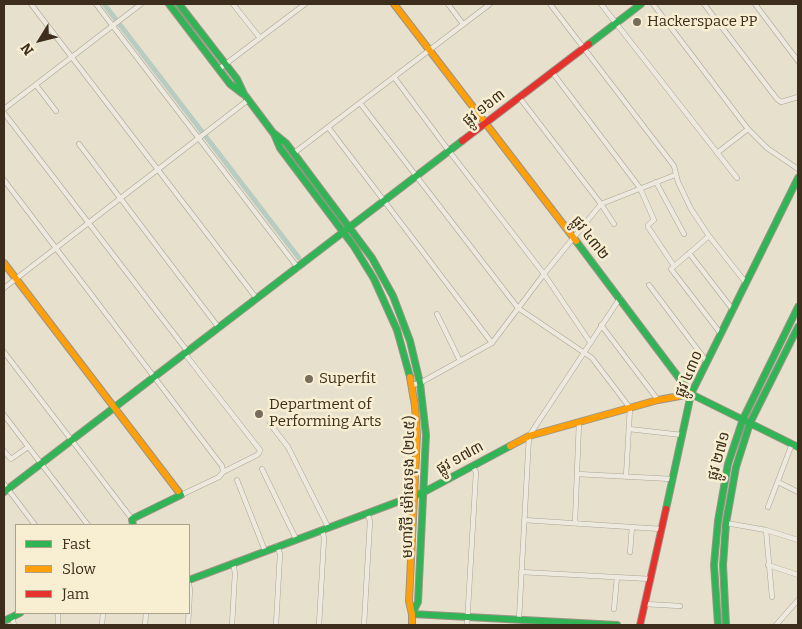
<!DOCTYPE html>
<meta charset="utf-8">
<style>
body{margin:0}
#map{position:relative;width:802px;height:629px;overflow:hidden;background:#e6e0cc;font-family:Bitter,serif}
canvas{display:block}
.frame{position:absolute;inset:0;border:5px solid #3c2d1d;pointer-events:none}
.legend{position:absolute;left:15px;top:524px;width:175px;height:90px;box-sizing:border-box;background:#f8eed2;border:1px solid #ada18a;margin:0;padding:6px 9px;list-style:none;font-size:15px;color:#3c2d1d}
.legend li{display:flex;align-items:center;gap:10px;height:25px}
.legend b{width:25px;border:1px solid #ada18a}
.north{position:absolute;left:15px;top:15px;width:50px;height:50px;-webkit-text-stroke:4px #f8eed2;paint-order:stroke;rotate:234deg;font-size:14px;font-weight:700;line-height:20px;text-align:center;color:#3c2d1d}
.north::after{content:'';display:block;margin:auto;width:18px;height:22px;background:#3c2d1d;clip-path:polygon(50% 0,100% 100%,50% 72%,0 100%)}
</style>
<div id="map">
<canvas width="802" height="629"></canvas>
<div class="frame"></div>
<ul class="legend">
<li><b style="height:6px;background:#30b455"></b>Fast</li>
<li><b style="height:6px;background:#ff9f0a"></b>Slow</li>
<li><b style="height:6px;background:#e5322d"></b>Jam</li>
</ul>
<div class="north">N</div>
</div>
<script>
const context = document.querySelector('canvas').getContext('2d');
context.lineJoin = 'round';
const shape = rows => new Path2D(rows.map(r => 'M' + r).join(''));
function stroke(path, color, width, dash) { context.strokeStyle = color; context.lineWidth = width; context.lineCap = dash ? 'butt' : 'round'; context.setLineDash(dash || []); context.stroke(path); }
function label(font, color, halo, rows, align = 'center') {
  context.font = font + ' Bitter,"Noto Sans Khmer",serif'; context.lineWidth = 5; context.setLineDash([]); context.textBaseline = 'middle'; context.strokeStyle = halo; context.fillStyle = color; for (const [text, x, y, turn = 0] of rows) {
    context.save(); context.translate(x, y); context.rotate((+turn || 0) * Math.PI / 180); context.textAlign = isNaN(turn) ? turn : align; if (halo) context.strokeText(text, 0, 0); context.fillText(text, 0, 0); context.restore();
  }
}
const canal = shape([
 [104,4,299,258]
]);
const street = shape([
 [31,4,257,299],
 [96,4,298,268],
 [233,4,260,38],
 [448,4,463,24],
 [550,4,674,166,678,182,691,209,709,236,746,283],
 [601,4,737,178],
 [653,4,748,129,767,148,798,169],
 [704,4,777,99,781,102,798,97],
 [755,4,798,61],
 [219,69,305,4],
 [552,72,640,188,654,220,648,225,648,227,674,266],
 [394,77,449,151,544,274,590,342],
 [36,85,56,111],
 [519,97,601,204,614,224],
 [360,103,518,308,592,358,630,408,626,477],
 [4,109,141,4],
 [4,113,188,352],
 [328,127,492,343],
 [79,144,219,328],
 [294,153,490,4],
 [717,153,748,129],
 [4,180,222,466,223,472,219,477,181,495],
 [656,182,684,234],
 [709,236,671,269,721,334],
 [689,253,733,310],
 [649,285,707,362],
 [4,288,248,100],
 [437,314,460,361],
 [601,325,658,400],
 [4,352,132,519],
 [185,354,260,450,259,453,257,455,223,472],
 [412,385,420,383,492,343,544,274,601,204,675,175],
 [4,415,88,525],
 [270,424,288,447,328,527],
 [629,429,682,435],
 [4,451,11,459,28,447],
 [262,469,296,539],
 [577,474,672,479],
 [237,480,265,551],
 [778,482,798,492],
 [4,484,35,525],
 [768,507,792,444],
 [524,520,661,529],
 [575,523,579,422],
 [726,523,766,530,798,540],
 [766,530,772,597],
 [630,552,632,527],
 [768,565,798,575],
 [521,572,651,579],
 [645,604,680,606],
 [614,609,617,577],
 [12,616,14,625],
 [519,619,529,436,620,298],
 [58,625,58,613],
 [102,625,103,613],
 [145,625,146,613],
 [188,625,190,590,189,584],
 [232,625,235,573,233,563],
 [276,625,280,554,277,546],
 [319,625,324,538,322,530],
 [364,625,370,521,367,513],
 [467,625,476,472,472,466],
 [776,625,798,600]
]);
const fast = shape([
 [169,4,230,84,243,94],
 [179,4,237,79,244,94,274,134,280,148,353,245,374,279,397,330,410,377],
 [589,44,641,4],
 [275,134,286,143,372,258,393,296,410,341,420,383,426,435,418,602,412,614],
 [576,241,691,394,798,447],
 [4,492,462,141],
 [666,509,691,394,798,178],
 [133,525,132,519,181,495,178,491],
 [189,580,424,492,510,446],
 [412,614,617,625],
 [4,621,20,613],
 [718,625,714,565,718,521,728,464,743,419,798,307],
 [726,625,723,565,726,523,736,467,750,423,798,327]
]);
const slow = shape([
 [394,4,576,241],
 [4,263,178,491],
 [410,377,415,406,417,435,409,601,412,614,412,625],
 [510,446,529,436,658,400,691,394]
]);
const jam = shape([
 [462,141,589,44],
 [640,625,666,509]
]);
const markers = [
 [637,22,5,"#786c5a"],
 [309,379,5,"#786c5a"],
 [259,414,5,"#786c5a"]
];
const poiNames = [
 ["Hackerspace PP",647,22],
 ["Superfit",319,379],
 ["Department of",269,405],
 ["Performing Arts",269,422]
];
const streetNames = [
 ["ផ្លូវ ១៦៣",484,108,-38],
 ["ផ្លូវ ៤៣២",590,238,52],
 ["ផ្លូវ ៤៣០",689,374,-67],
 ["ផ្លូវ ២៧១",719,456,-75],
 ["ផ្លូវ ១៧៣",460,458,-29],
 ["មហាវិថី ម៉ៅសេទុង (២៤៥)",409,487,-89]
];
stroke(canal, '#b8ccc1', 5);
stroke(street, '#aca596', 5.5);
stroke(fast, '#9b9486', 8);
stroke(slow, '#9b9486', 8);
stroke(jam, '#9b9486', 8);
stroke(street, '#eee9df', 4.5);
stroke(fast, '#30b455', 6);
stroke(slow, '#ff9f0a', 6);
stroke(jam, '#e5322d', 6);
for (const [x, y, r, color] of markers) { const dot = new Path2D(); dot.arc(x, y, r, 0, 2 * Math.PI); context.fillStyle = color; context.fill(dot); stroke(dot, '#f8eed2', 2); }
label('15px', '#3c2d1d', '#f8eed2', poiNames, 'left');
label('15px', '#3c2d1d', '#f8eed2', streetNames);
</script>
